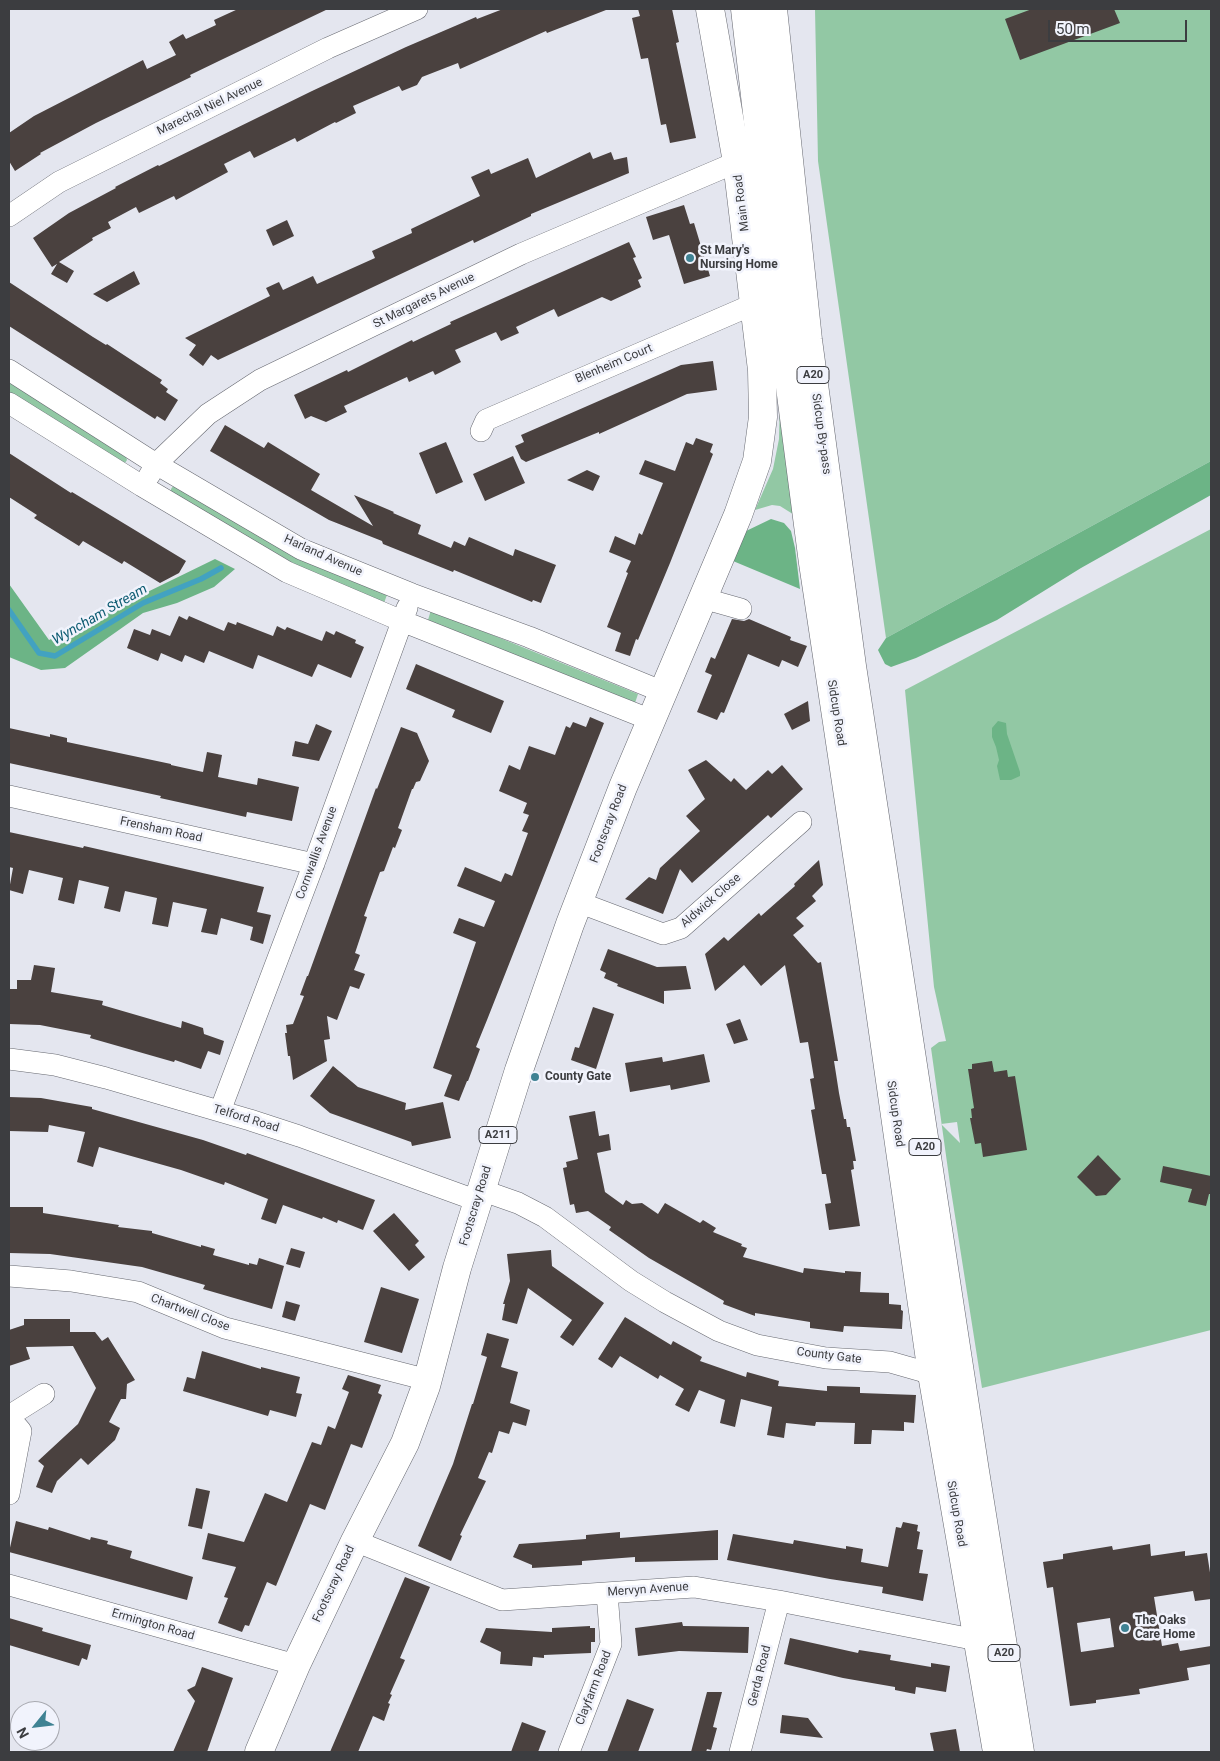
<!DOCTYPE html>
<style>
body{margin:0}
#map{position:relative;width:1220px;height:1761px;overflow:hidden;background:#e4e6ef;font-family:Roboto,sans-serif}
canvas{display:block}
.frame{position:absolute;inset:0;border:10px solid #3c3d40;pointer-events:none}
.north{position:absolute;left:10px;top:1701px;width:50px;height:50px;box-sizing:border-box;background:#f1f3fc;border:1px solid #a9aab1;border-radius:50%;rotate:241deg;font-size:14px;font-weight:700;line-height:20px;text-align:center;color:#3c3d40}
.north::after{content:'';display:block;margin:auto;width:18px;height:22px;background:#3f8293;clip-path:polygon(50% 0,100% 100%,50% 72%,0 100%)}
.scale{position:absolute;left:1048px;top:20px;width:139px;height:22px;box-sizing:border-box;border:2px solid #3c3d40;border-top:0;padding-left:6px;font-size:15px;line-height:18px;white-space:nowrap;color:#3c3d40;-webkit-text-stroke:4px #f1f3fc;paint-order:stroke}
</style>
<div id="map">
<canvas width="1220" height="1761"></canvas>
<div class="frame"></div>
<div class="north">N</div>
<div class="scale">50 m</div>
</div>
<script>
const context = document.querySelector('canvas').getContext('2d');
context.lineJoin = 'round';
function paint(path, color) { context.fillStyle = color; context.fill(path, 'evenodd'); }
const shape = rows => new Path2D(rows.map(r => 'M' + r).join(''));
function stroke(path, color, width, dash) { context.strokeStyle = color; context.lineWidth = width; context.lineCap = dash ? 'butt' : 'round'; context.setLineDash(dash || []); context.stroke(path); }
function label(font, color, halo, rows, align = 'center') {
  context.font = font + ' Roboto,sans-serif'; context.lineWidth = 5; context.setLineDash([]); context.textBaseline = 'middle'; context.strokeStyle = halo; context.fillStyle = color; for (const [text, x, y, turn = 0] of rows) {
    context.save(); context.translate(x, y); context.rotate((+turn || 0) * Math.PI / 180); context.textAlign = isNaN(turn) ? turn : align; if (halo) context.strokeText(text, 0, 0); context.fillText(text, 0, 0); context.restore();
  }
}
const green = shape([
 [815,9,1211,9,1211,461,886,638,818,161],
 [9,380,126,456,127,460,125,463,9,393],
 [780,399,796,516,780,506,772,505,755,510,773,469,779,439],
 [174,485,388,592,384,603,319,578,171,493,171,489],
 [1211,529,1211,1330,982,1388,950,1184,931,1048,939,1042,946,1041,934,987,905,690],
 [957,1122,960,1143,941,1124],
 [431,610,638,694,635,703,428,620]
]);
const forest = shape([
 [1211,461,1211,495,1081,568,997,620,916,658,891,667,885,664,878,650,886,638],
 [771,519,784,523,791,531,795,548,800,589,733,561,744,532],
 [215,559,235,569,214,587,177,603,143,613,65,668,41,670,9,657,9,584,49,640],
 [998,721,1006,723,1007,734,1020,772,1020,776,1011,780,1000,780,997,766,999,760,996,747,992,737,992,728]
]);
const stream = shape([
 [9,610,39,653,55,656,143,603,201,579,221,568]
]);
const building = shape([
 [238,9,328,9,221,60,190,75,191,77,96,123,40,153,41,154,15,171,9,161,9,133,34,116,143,60,147,69,176,55,169,42,183,34,186,39,216,25,214,20],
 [503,9,606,10,547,33,546,31,460,69,458,63,422,77,417,85,402,91,399,86,353,106,356,113,336,123,335,122,297,142,295,138,254,158,250,151,224,164,228,172,176,200,174,196,139,213,136,207,108,222,111,228,92,238,93,240,59,262,74,271,67,283,51,274,57,264,52,267,33,238,69,213,116,188,115,187,158,165,159,166,312,91,406,47,476,17,477,19],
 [638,9,672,9,679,42,676,43,696,138,670,143,666,124,661,125,648,58,641,59,632,18,640,16],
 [1032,9,1114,9,1120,23,1020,60,1005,19],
 [590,152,593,159,611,152,614,160,627,157,629,173,531,214,531,216,474,243,473,240,218,360,211,355,203,366,189,355,196,345,185,338,270,296,266,288,279,282,283,290,313,276,317,284,375,258,372,251,412,233,411,229,480,196,471,177,489,169,491,174,528,158,536,178],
 [684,205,690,224,694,223,710,276,684,284,669,235,653,240,646,217],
 [287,220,294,236,273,246,266,230],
 [629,242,636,257,633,258,642,278,638,280,641,287,611,301,602,297,558,317,554,309,516,327,519,333,501,341,496,332,455,350,461,362,435,375,433,371,409,382,407,377,344,406,347,412,326,422,311,416,305,419,294,395,347,370,348,372,412,340,413,342,451,324,450,322],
 [134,271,140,284,107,302,93,294],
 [9,282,93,337,106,345,107,344,162,380,160,383,168,389,166,392,178,400,165,421,157,416,155,419,9,326],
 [713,361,717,390,687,394,599,434,599,432,526,462,521,459,515,446,524,442,521,435,681,365],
 [225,425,264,448,268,442,320,474,311,490,373,526,354,495,394,512,393,513,421,525,418,534,451,548,454,541,465,546,469,537,513,556,515,549,556,565,541,603,533,600,532,602,454,570,453,572,383,544,382,541,329,520,210,451],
 [696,438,713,444,710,452,713,454,670,563,638,640,636,639,630,656,615,651,621,633,607,627,628,573,626,572,631,561,609,552,615,536,635,545,639,533,642,535,663,483,639,474,645,460,675,471,686,442,693,445],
 [446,442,463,482,436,494,419,453],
 [9,453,71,493,72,492,186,561,179,573,160,583,124,561,122,564,83,541,79,546,34,518,37,515,9,497],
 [513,456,525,483,485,501,473,474],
 [587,470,600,476,593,491,567,480],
 [179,616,187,620,189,616,224,631,228,622,236,625,237,622,273,636,277,626,285,630,287,627,322,641,326,631,334,635,336,631,356,640,355,643,364,647,351,678,318,664,312,677,258,655,253,669,209,651,204,663,185,655,182,662,161,653,158,661,127,648,134,629,150,635,152,629,170,636],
 [732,619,744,621,749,619,791,637,790,640,807,646,798,667,782,660,779,667,748,654,724,713,721,712,717,720,697,712,712,675,705,672,711,657,715,659],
 [416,664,504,701,491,733,452,717,455,710,406,689],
 [808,701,810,721,792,730,784,714],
 [590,717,604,723,487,1020,476,1047,480,1049,468,1081,467,1081,459,1101,444,1096,452,1075,433,1068,476,942,453,933,459,918,484,927,495,901,457,886,465,867,501,882,505,873,512,876,528,833,522,831,529,815,523,813,527,803,499,791,509,765,520,770,529,746,555,755,566,726,570,728,573,722,586,727],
 [316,724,332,731,319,761,292,756,295,741,308,744],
 [401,727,417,733,429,761,420,781,416,782,413,789,412,789,398,828,402,830,395,848,393,847,384,871,380,872,364,916,367,917,355,953,360,955,354,970,365,974,359,989,350,986,337,1020,327,1016,330,1039,324,1040,327,1061,293,1080,290,1056,288,1056,285,1033,287,1033,286,1025,293,1024,304,996,300,995,307,976,308,976,376,788,377,789],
 [9,728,50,737,50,734,67,738,67,742,171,764,171,765,203,772,207,752,222,755,218,777,257,785,258,778,299,787,292,821,247,812,246,817,160,798,161,796,9,763],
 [706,760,731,782,734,778,746,790,768,770,772,774,782,765,803,789,771,818,768,815,692,883,680,869,663,914,625,899,649,877,656,880,660,868,700,831,686,816,705,799,688,770],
 [9,832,83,848,84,846,264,887,257,912,271,915,263,944,250,940,253,927,221,918,217,935,201,932,207,909,173,902,168,927,152,924,157,898,125,891,120,912,104,908,109,887,79,880,74,904,58,900,63,878,29,870,23,894,9,890,13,868,9,867],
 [819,860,823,885,812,896,816,901,796,918,804,926,793,935,818,963,821,962,838,1061,834,1061,839,1093,844,1119,846,1119,847,1127,850,1127,856,1161,853,1161,854,1169,851,1170,860,1226,829,1230,825,1204,831,1203,826,1174,822,1174,811,1110,815,1109,810,1079,814,1078,808,1042,800,1043,785,965,761,986,744,965,715,991,705,954,724,937,728,941,759,913,761,916,795,886,794,884],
 [608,949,657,967,686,966,691,989,664,991,664,1004,617,986,618,984,604,978,606,973,600,970],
 [34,965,55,968,51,992,103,1001,102,1005,181,1028,182,1021,203,1028,204,1034,224,1041,220,1055,208,1051,201,1069,175,1060,174,1062,90,1038,91,1035,40,1025,9,1024,9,989,17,989,17,980,31,980],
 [593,1007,614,1014,596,1069,571,1060,575,1047,579,1048],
 [740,1019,748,1040,734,1044,726,1024],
 [704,1054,710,1082,671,1090,670,1085,630,1092,625,1063,662,1057,663,1062],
 [992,1061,994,1072,1007,1070,1008,1077,1015,1076,1027,1150,983,1157,981,1143,975,1144,970,1118,972,1118,971,1109,974,1108,968,1069,972,1069,972,1064],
 [333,1066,358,1087,406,1103,405,1110,443,1102,451,1138,412,1146,411,1142,330,1113,310,1096],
 [9,1097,41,1098,92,1107,92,1109,203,1140,246,1155,247,1153,375,1200,363,1230,338,1220,337,1223,323,1217,322,1219,283,1205,276,1224,261,1219,268,1199,225,1182,224,1185,181,1170,99,1147,93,1167,77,1162,85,1132,49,1125,48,1132,9,1131],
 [595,1111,599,1136,609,1134,611,1150,597,1153,605,1192,623,1205,626,1200,632,1204,642,1203,658,1214,665,1203,700,1223,703,1220,716,1228,713,1232,742,1244,741,1246,747,1248,743,1257,803,1273,804,1268,845,1273,845,1271,861,1272,860,1292,889,1293,889,1304,901,1305,901,1310,903,1311,902,1329,844,1326,843,1332,810,1328,810,1322,755,1313,755,1316,723,1304,724,1301,649,1258,609,1230,611,1227,588,1211,576,1213,574,1204,570,1205,563,1168,567,1167,566,1162,578,1159,569,1116],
 [1098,1155,1121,1179,1106,1195,1096,1196,1077,1177],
 [1163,1166,1211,1176,1211,1194,1209,1194,1206,1206,1188,1202,1192,1189,1160,1182],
 [9,1207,43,1207,43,1213,119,1225,118,1227,152,1231,152,1233,201,1247,201,1245,215,1249,213,1255,249,1265,249,1263,257,1265,259,1258,284,1266,272,1309,203,1289,205,1285,142,1267,50,1254,9,1253],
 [394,1213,419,1241,415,1245,425,1257,409,1271,373,1231],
 [291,1248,305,1252,300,1268,286,1264],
 [551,1250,552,1266,604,1303,573,1346,560,1337,572,1320,528,1288,517,1324,502,1320,505,1304,503,1304,510,1281,507,1254],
 [381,1287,419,1299,402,1353,364,1342],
 [286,1301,300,1305,295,1321,282,1317],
 [625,1317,671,1345,673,1341,702,1357,700,1361,746,1377,747,1372,779,1381,778,1386,827,1391,827,1386,860,1387,860,1393,916,1395,914,1423,904,1422,904,1431,872,1430,871,1444,854,1444,855,1423,816,1422,815,1426,786,1423,784,1438,767,1435,772,1407,741,1399,735,1427,720,1423,725,1400,699,1390,689,1412,675,1405,684,1389,660,1375,658,1379,620,1356,612,1368,598,1359],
 [24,1319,70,1319,70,1332,95,1332,102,1341,108,1337,135,1380,127,1384,126,1399,121,1399,109,1422,120,1428,115,1440,88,1465,81,1458,57,1481,52,1493,36,1487,44,1466,38,1461,78,1424,96,1388,73,1346,26,1347,30,1359,9,1366,9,1330,24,1325],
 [487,1333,509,1339,501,1367,518,1372,510,1403,530,1410,526,1426,513,1422,509,1434,499,1431,492,1453,489,1452,478,1478,486,1481,460,1535,462,1536,451,1561,418,1546,453,1464,472,1404,473,1404,487,1357,481,1355],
 [202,1351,261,1369,261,1367,300,1377,296,1393,302,1394,296,1417,270,1410,268,1416,183,1391,187,1377,195,1379],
 [348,1375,381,1385,378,1393,382,1395,362,1448,351,1444,325,1510,310,1504,276,1586,267,1582,249,1626,245,1625,242,1632,218,1623,228,1598,224,1597,236,1567,202,1559,208,1533,244,1542,265,1493,287,1502,312,1442,321,1445,328,1426,335,1429,349,1392,342,1389],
 [196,1488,210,1491,202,1529,188,1526],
 [16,1521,48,1530,49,1527,90,1540,91,1537,108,1541,107,1544,132,1551,130,1558,193,1577,187,1600,9,1552],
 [903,1522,918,1525,917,1531,920,1532,917,1549,923,1550,919,1573,928,1574,923,1601,882,1593,883,1587,830,1579,727,1560,733,1534,793,1544,794,1540,846,1549,846,1546,863,1549,861,1562,888,1567,896,1527,901,1528],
 [718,1530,718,1560,635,1562,635,1557,582,1561,582,1565,532,1568,532,1565,513,1557,519,1544,586,1539,586,1535,620,1532,620,1538],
 [1150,1544,1151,1556,1185,1551,1185,1556,1207,1553,1211,1579,1211,1599,1195,1601,1193,1591,1154,1597,1162,1646,1178,1643,1180,1651,1211,1646,1211,1664,1187,1668,1189,1680,1139,1689,1140,1694,1096,1700,1096,1703,1070,1706,1053,1587,1047,1588,1043,1562,1063,1559,1063,1554,1112,1546,1113,1550],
 [1110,1618,1114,1647,1081,1652,1077,1623],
 [405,1577,430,1587,400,1658,405,1660,390,1694,392,1695,388,1703,390,1704,384,1721,373,1716,358,1752,330,1752],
 [9,1618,43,1628,42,1631,91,1645,87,1660,82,1658,79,1666,9,1645],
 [682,1622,683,1626,749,1627,748,1653,679,1651,638,1656,635,1628],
 [590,1626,590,1628,595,1628,595,1642,591,1642,591,1653,544,1655,544,1658,533,1657,532,1666,500,1664,501,1652,480,1642,486,1628,552,1632,552,1628],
 [790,1638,858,1653,859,1650,891,1655,890,1660,931,1667,931,1663,950,1666,946,1692,916,1687,915,1694,895,1690,895,1687,843,1678,784,1664],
 [202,1667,233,1678,207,1752,173,1752,195,1701,187,1690,195,1686],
 [707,1692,722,1692,713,1727,717,1728,711,1750,707,1749,706,1752,691,1752],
 [627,1699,654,1709,638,1752,607,1752],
 [782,1715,808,1718,823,1738,780,1733],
 [522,1722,546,1731,538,1752,511,1752],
 [956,1729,960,1752,934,1752,930,1733]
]);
const minor = shape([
 [9,216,59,182,328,48,417,9],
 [9,370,156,464,301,549,412,594,529,637,663,692],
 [9,403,142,486,287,572,402,621,651,720],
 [481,431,486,420,754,304],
 [149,476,156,464,208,414,260,380,521,254,737,162],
 [702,598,741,609],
 [9,796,314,864],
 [578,902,663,934,681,928,801,822],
 [9,1059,55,1065,106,1078,250,1120,299,1136,478,1201],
 [220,1111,316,858,407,608],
 [481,1190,518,1203,545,1217,631,1281,665,1302,719,1331,757,1345,826,1358,890,1362,932,1374],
 [9,1276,71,1281,138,1292,225,1328,428,1380],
 [9,1416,44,1394],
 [9,1417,21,1431,9,1494],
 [355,1541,502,1600,694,1587,779,1601,977,1640],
 [9,1585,296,1665],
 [569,1752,611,1644,607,1593],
 [740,1752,779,1601]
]);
const primary = shape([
 [259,1752,296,1665,355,1541,405,1443,426,1386,457,1268,519,1070,570,924,623,787,738,515,757,461,763,417,762,370,737,162,710,9]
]);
const trunk = shape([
 [745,9,778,295,813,563,871,948,932,1374,997,1752],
 [773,9,808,340,852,666,975,1471,1020,1752]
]);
const markers = [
 [690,258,5,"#3f8293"],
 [535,1077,5,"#3f8293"],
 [1125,1628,5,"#3f8293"]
];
const shields = [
 [813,375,32],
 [498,1135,38],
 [925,1147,32],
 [1004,1653,32]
];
const shieldNames = [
 ["A20",813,375],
 ["A211",498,1135],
 ["A20",925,1147],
 ["A20",1004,1653]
];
const streetNames = [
 ["Marechal Niel Avenue",210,107,-26],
 ["Main Road",742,203,-97],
 ["St Margarets Avenue",424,301,-26],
 ["Blenheim Court",614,364,-23],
 ["Sidcup By-pass",821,434,82],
 ["Harland Avenue",323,556,24],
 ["Sidcup Road",836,713,81],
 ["Footscray Road",609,824,-69],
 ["Frensham Road",161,830,12],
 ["Cornwallis Avenue",317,853,-70],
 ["Aldwick Close",711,901,-41],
 ["Sidcup Road",895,1114,82],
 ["Telford Road",246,1119,17],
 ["Footscray Road",476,1206,-73],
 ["Chartwell Close",190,1313,21],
 ["County Gate",829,1356,7],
 ["Sidcup Road",956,1514,80],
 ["Footscray Road",334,1584,-65],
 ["Mervyn Avenue",648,1590,-4],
 ["Ermington Road",153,1625,16],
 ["Gerda Road",760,1676,-76],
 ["Clayfarm Road",594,1688,-69]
];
const poiNames = [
 ["St Mary's",700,251],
 ["Nursing Home",700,265],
 ["County Gate",545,1077],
 ["The Oaks",1135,1621],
 ["Care Home",1135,1635]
];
const waterNames = [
 ["Wyncham Stream",100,615,-30]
];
paint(green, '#92c8a4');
paint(forest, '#6cb486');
stroke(stream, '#42a2c1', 5.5);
paint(building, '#4a413f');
stroke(minor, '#666870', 22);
stroke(primary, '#666870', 29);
stroke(trunk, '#666870', 29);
stroke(minor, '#fff', 21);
stroke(primary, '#fff', 28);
stroke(trunk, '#fff', 28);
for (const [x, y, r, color] of markers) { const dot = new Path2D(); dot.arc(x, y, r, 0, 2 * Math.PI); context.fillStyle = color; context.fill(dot); stroke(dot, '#f1f3fc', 2); }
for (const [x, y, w] of shields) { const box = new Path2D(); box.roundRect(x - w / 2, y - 8.5, w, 17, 4); context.fillStyle = '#f1f3fc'; context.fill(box); stroke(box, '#3c3d40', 1); }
label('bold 11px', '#3c3d40', null, shieldNames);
label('12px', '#3c3d40', '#f1f3fc', streetNames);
label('bold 12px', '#3c3d40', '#f1f3fc', poiNames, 'left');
label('italic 14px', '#0c5b71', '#f1f3fc', waterNames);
</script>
